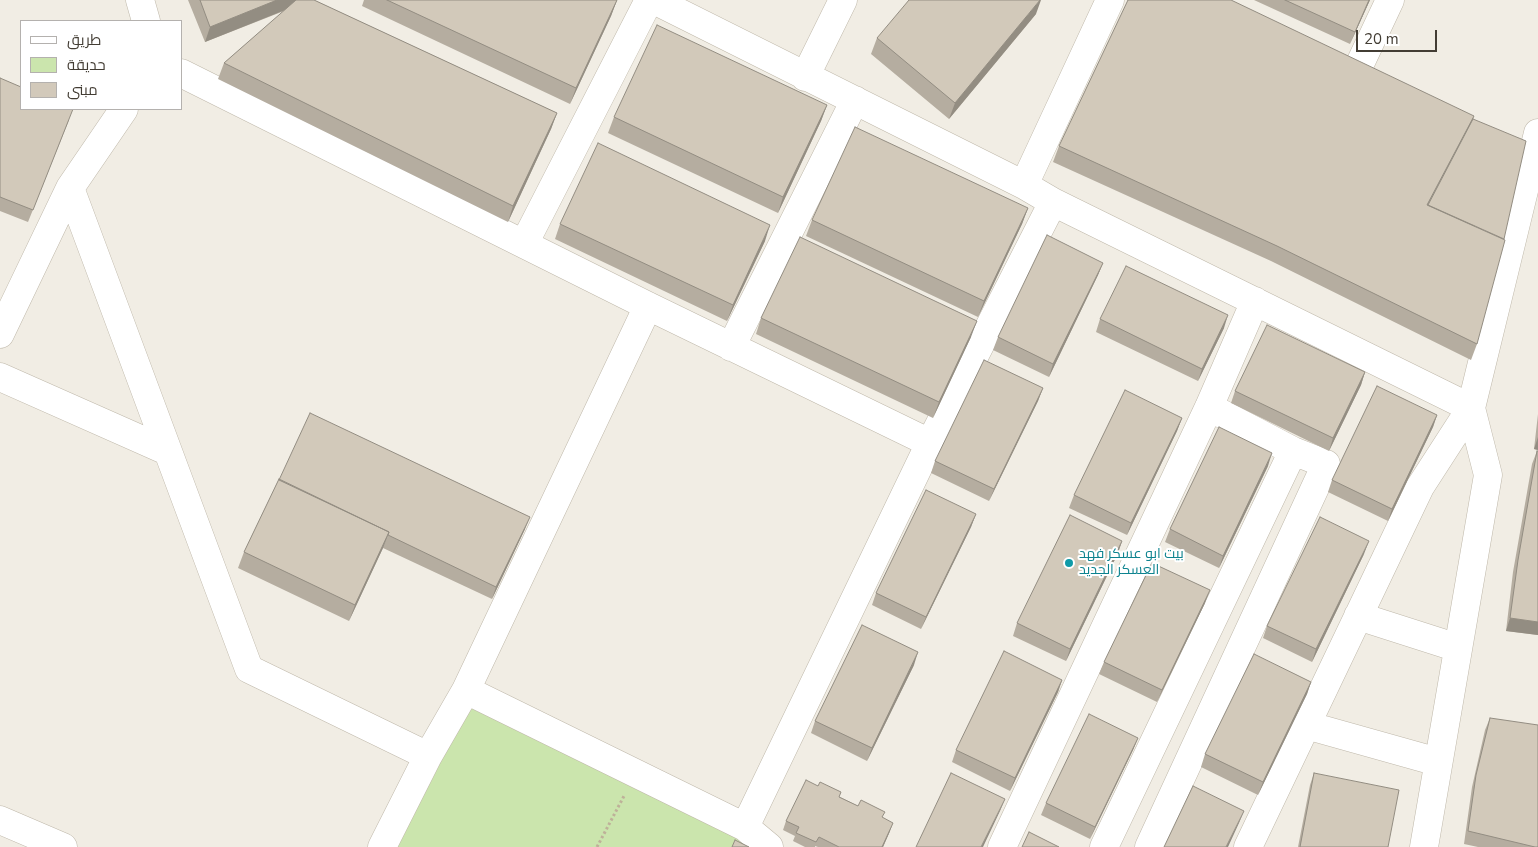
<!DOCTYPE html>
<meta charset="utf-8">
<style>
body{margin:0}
#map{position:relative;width:1538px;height:847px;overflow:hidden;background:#f1ede4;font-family:"Nunito Sans",Cairo,sans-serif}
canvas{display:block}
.legend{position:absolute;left:20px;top:20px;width:162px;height:90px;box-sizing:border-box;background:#fff;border:1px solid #b4b1ae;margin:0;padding:6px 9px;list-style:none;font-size:15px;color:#433d34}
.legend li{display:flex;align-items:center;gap:10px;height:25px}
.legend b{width:25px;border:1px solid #b4b1ae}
.scale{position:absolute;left:1356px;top:30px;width:81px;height:22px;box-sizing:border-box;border:2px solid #433d34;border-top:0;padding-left:6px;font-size:15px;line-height:18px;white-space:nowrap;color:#433d34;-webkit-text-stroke:4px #fff;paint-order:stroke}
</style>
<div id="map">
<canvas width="1538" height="847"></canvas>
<ul class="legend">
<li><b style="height:6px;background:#fff"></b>طريق</li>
<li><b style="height:14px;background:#cbe5ad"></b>حديقة</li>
<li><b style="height:14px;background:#d2c9ba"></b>مبنى</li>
</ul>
<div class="scale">20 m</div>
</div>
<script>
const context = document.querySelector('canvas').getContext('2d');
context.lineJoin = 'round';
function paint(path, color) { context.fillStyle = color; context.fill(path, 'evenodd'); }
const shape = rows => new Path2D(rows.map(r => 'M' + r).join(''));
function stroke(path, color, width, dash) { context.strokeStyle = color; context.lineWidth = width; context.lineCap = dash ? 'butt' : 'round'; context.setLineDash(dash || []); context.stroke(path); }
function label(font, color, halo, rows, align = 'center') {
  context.font = font + ' "Nunito Sans",Cairo,sans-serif'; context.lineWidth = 4; context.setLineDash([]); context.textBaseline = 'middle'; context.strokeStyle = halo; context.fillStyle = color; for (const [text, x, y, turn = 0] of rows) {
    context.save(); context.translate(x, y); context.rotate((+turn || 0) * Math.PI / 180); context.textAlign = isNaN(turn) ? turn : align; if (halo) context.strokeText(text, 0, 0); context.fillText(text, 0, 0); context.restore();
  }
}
const green = shape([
 [469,702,757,847,393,847]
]);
const path = shape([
 [597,847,624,796]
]);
const minor = shape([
 [140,0,146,21],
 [654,0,1024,185,1053,202,1471,408,1488,475,1424,847],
 [1358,68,1390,0],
 [181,73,648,306,930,443,745,827,466,690],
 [805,77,843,0],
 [1024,185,1110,0],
 [70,188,249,669,428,756],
 [524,244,649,0],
 [0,334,70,188,124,109],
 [731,347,855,100],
 [0,377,167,451],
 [930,443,1053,202],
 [1358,616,1458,648],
 [1306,725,1438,762],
 [0,820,63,847],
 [745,827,769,847],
 [382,847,428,756,466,690,648,306],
 [1002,847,1209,407,1255,301],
 [1104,847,1293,451,1209,407],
 [1149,847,1326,464,1293,451],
 [1248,847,1420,487,1471,408,1538,133]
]);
const wall = shape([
 [188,0,314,0,557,113,551,129,508,222,218,79,224,63,284,11,205,42],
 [364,0,617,0,611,16,570,104,362,6],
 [1254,0,1370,0,1350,44],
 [1036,14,949,119,871,54,877,38],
 [0,78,69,120,28,222,0,211],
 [827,105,821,121,778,213,608,133,614,117],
 [1474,116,1473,119,1477,344,1471,360,1271,261,1053,162,1059,146],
 [1028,208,1022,224,978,317,806,236,812,220],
 [560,224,765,241,727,321,555,239],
 [1103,263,1098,275,1049,377,993,350,998,337],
 [761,318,971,337,933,418,756,334],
 [1100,319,1224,328,1198,381,1096,332],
 [1365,372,1361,385,1329,451,1231,403,1235,391],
 [1043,388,1038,401,989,501,931,473,935,461],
 [1538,414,1538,450,1534,449],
 [1437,415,1433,427,1388,521,1328,492,1332,480],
 [1182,418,1177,431,1127,535,1069,508,1074,495],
 [1537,451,1538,635,1506,631,1513,572,1532,464],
 [1268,466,1219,568,1165,542,1170,529],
 [279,479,525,529,492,599,383,548,349,621,238,568,244,552],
 [976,514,971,527,921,629,872,605,876,593],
 [1122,541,1118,553,1066,661,1013,636,1017,623],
 [1364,554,1312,662,1263,638,1267,626],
 [1205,603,1157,702,1099,674,1104,662],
 [914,665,867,761,811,733,815,721],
 [1062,680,1058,692,1010,791,952,762,956,750],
 [1311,682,1307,694,1258,795,1201,767,1205,754],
 [1490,718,1538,847,1478,847,1464,844,1472,787,1485,730],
 [1138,738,1133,750,1090,839,1041,815,1046,803],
 [1314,773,1388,847,1298,847,1310,785],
 [840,797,882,818,890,831,883,847,818,847,815,846,815,847,805,847,793,841,795,836,783,830,786,821]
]);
const shadedWall = shape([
 [277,0,297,0,295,6,205,42,210,27],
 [617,0,611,16,570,104,576,88],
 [1040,0,1041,0,1036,14,949,119,955,103],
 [1369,0,1370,0,1350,44,1355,32],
 [827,105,821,121,778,213,783,197],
 [557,113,551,129,508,222,513,206],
 [1028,208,1022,224,978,317,984,301],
 [770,225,765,241,727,321,733,305],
 [1103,263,1098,275,1049,377,1053,364],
 [1228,315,1224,328,1198,381,1202,369],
 [977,321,971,337,933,418,939,402],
 [1365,372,1361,385,1329,451,1333,438],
 [1043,388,1038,401,989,501,994,489],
 [1437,415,1433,427,1388,521,1392,509],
 [1182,418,1177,431,1127,535,1131,523],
 [1538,437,1538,450,1534,449],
 [1272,453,1268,466,1219,568,1223,556],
 [976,514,971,527,921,629,926,617],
 [530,517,525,529,492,599,496,587],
 [389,532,383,548,349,621,355,605],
 [1122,541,1118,553,1066,661,1070,649],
 [1369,541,1364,554,1312,662,1316,649],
 [1210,590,1205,603,1157,702,1162,690],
 [1510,618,1538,622,1538,635,1506,631],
 [918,652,914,665,867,761,872,748],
 [1062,680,1058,692,1010,791,1015,778],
 [1311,682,1307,694,1258,795,1263,782],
 [1138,738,1133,750,1090,839,1095,827],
 [1005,799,1000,811,983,847,981,847],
 [1244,811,1239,823,1228,847,1226,847],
 [893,823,890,831,883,847,882,847]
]);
const building = shape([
 [200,0,277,0,210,27,200,0],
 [296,0,314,0,557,113,513,206,224,63,296,0],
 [387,0,617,0,576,88,387,0],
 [909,0,1040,0,955,103,877,38,909,0],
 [1128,0,1231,0,1474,116,1427,205,1505,240,1477,344,1277,246,1059,146,1128,0],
 [1285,0,1369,0,1355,32,1285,0],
 [657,25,827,105,783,197,614,117,657,25],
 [0,78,21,87,21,109,73,109,33,210,0,197,0,78],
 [1473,119,1526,141,1504,239,1428,205,1473,119],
 [855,127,1028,208,984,301,812,220,855,127],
 [598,143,770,225,733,305,560,224,598,143],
 [1047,235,1103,263,1053,364,998,337,1047,235],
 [800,237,977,321,939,402,761,318,800,237],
 [1126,266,1228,315,1202,369,1100,319,1126,266],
 [1267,325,1365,372,1333,438,1235,391,1267,325],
 [984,360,1043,388,994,489,935,461,984,360],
 [1377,386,1437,415,1392,509,1332,480,1377,386],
 [1125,390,1182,418,1131,523,1074,495,1125,390],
 [310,413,530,517,496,587,388,535,389,532,279,480,310,413],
 [1219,427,1272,453,1223,556,1170,529,1219,427],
 [1537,451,1538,451,1538,622,1510,618,1518,560,1537,451],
 [279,479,389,532,355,605,244,552,279,479],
 [926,490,976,514,926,617,876,593,926,490],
 [1070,515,1122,541,1070,649,1017,623,1070,515],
 [1320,517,1369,541,1316,649,1267,626,1320,517],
 [1152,563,1210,590,1162,690,1104,662,1152,563],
 [862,625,918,652,872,748,815,721,862,625],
 [1004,651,1062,680,1015,778,956,750,1004,651],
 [1254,654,1311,682,1263,782,1205,754,1254,654],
 [1089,714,1138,738,1095,827,1046,803,1089,714],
 [1490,718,1538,725,1538,847,1535,847,1468,831,1476,775,1490,718],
 [951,773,1005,799,981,847,916,847,951,773],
 [1314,773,1399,790,1388,847,1300,847,1314,773],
 [806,780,818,786,820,782,841,792,839,797,858,806,861,800,885,812,882,817,893,823,882,847,839,847,819,837,816,842,796,833,799,827,786,821,806,780],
 [1193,786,1244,811,1226,847,1164,847,1193,786],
 [1029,832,1059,847,1022,847,1029,832],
 [735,840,749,847,732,847,735,840]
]);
const markers = [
 [1069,563,5,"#0f9aa8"]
];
const cultureNames = [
 ["بيت ابو عسكر فهد",1079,555],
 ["العسكر الجديد",1079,571]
];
paint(green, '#cbe5ad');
stroke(minor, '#bfb8aa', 29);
stroke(path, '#beb199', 3, [2.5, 2.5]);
stroke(minor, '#fff', 28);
paint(wall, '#b5ada0');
paint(shadedWall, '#938d82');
paint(building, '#d2c9ba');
stroke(building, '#938d82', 1);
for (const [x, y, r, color] of markers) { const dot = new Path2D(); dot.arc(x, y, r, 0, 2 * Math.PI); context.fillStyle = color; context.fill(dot); stroke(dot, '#fff', 2); }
label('14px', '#0d838f', '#fff', cultureNames, 'left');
</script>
